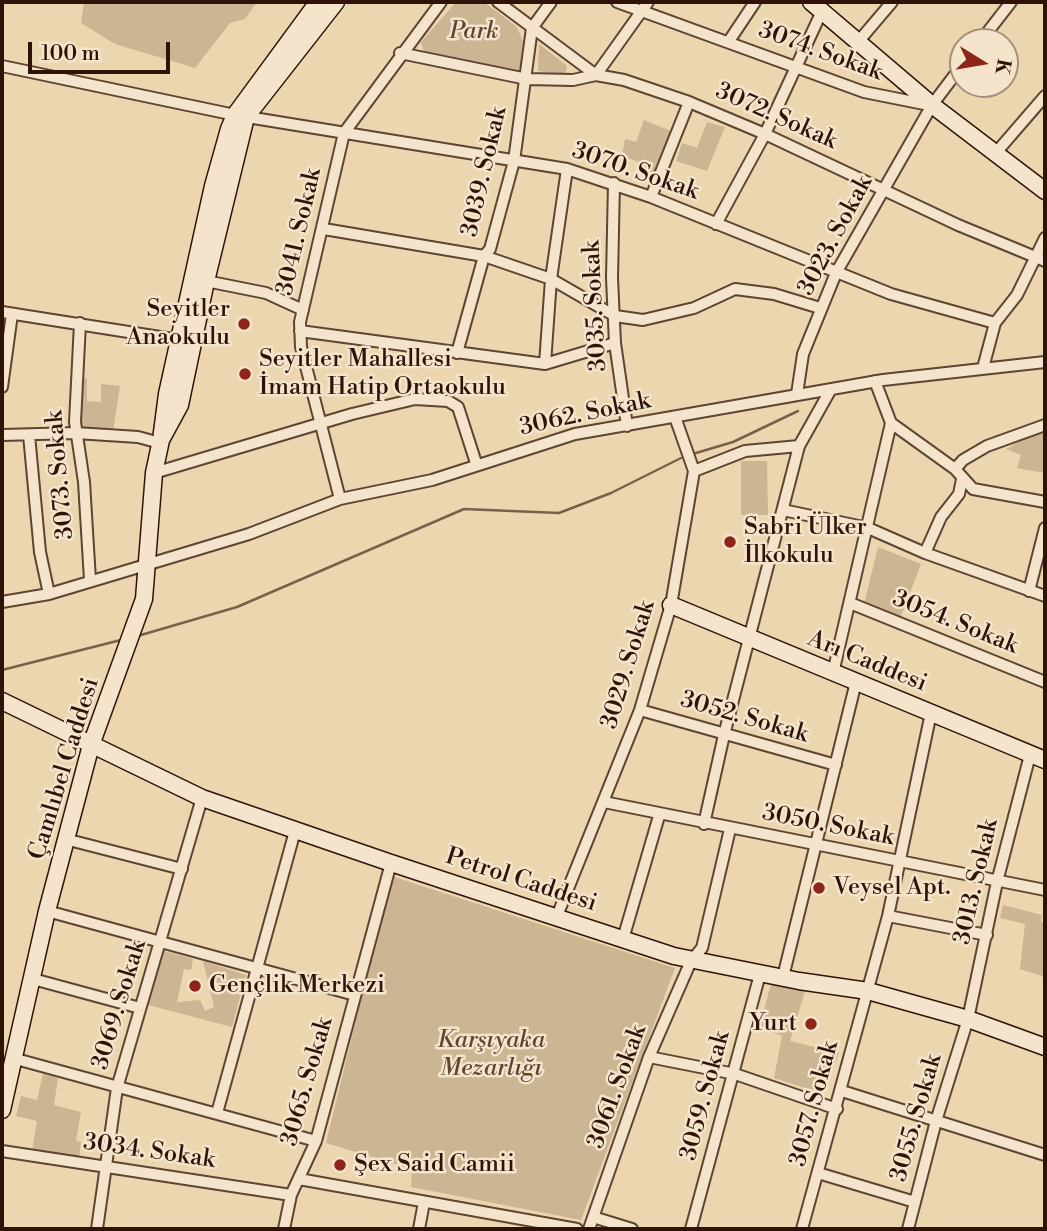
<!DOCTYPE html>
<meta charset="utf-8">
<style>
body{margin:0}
#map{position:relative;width:1047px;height:1231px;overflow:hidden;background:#ecd6af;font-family:"Libre Bodoni",serif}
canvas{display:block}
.frame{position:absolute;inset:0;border:4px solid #2f1308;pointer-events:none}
.north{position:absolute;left:949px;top:28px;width:70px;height:70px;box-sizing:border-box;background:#f3e4cb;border:2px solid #a5907d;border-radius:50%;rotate:101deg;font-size:19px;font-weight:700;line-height:28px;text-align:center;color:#2f1308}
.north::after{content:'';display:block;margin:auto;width:24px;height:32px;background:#8f2418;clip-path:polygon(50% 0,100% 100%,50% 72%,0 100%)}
.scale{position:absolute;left:28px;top:42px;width:142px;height:32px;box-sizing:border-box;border:4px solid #2f1308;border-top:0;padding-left:9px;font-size:21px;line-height:24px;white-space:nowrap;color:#2f1308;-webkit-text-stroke:5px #f3e4cb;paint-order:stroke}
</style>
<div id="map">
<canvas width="1047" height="1231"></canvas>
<div class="frame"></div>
<div class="north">K</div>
<div class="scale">100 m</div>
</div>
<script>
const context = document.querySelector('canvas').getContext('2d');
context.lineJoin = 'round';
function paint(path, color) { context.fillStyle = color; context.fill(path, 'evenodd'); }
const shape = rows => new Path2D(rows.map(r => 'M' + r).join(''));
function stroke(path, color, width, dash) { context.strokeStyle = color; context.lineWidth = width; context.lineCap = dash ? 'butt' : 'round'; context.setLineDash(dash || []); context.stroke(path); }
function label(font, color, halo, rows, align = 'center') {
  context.font = font + ' "Libre Bodoni",serif'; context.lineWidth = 5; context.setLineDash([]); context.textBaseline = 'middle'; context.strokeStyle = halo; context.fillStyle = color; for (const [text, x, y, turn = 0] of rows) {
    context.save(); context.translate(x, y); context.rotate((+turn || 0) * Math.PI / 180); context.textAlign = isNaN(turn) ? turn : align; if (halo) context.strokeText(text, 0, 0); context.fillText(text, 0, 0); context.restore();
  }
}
const green = shape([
 [84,2,257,2,245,19,230,23,195,68,115,44,81,23],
 [456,2,484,2,517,27,523,42,520,71,425,55,421,42],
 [539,44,567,66,565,75,538,71],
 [644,120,671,131,656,175,637,167,639,162,622,156,625,139,636,142],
 [707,122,725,127,707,171,676,161,682,143,697,148],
 [82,377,87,379,87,401,101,402,101,384,120,386,113,432,80,426],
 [1045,433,1045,473,1017,468,1021,455,1006,449,1029,436],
 [741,461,767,461,768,515,741,515],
 [878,547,921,564,900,619,864,604],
 [391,876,675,968,581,1220,411,1187,412,1169,326,1143],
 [1003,905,1042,915,1041,922,1045,923,1045,977,1020,969,1025,924,1000,918],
 [164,951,193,959,191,970,184,969,177,1002,200,1000,205,1011,214,1007,203,961,246,975,232,1027,148,1005],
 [771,984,805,991,790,1041,839,1053,823,1094,774,1078,782,1036,759,1028],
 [43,1074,58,1078,54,1105,81,1112,76,1141,81,1142,79,1159,32,1151,37,1121,16,1116,21,1096,37,1100]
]);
const stream = shape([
 [696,453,733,442,798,411],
 [141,635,237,607,464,509,559,513,611,493,681,458],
 [2,670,121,640]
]);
const street = shape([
 [498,2,596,75,624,80,689,102,765,134,958,225,1045,261],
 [617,2,864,92,929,105],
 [729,41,755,2],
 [858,42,892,2],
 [980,42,1011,2],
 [400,53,527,79,573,80,596,75,648,2],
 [2,66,235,115,567,169,651,197,891,294,995,323],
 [994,155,1045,96],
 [614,183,612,278,615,343,627,426],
 [651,197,689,102],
 [716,224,765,134,822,11],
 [324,229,484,256,551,279,615,316,643,320,694,308,735,289,774,294,820,308],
 [206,281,266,293,303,310],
 [2,312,179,340],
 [80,323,75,422,84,482,90,580],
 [300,331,545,364,615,343],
 [457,353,484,256,490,249,514,161,532,28,551,2],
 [545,364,551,279,567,169],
 [983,368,995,323,1017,295,1045,238],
 [2,387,12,314],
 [797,394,803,354,836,273,932,105,963,64],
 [891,423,955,469,973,489,1045,502],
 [2,435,76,433,138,437,160,443],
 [29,435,40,552,49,594],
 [955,469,963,460,987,446,1045,425],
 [694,471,745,451,799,446],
 [154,473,352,414,415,399,448,401,458,407,476,463],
 [340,499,301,347,300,322,344,133,441,2],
 [783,510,868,528,925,553,1045,596],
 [925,553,941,517,959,494,962,479],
 [1029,591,1045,528],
 [2,602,49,594,249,534,340,499,432,480,575,434,883,380,1045,362],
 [850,603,1045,682],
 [833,673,891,423,875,381],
 [640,710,836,765],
 [604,802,1045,890],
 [704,824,724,735,799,446,831,389],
 [65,839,182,869],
 [47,911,355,995],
 [557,916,640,710,671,605,694,471,675,417],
 [888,916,987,935],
 [623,939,659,816],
 [783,977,856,682],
 [33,979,140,1008],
 [649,1057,735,1074,837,1109],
 [16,1059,316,1141],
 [842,1091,1045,1155],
 [217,1113,295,831],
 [2,1151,291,1195],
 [818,1173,915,1202],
 [299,1179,577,1229],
 [593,1217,632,1229],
 [97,1229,117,1088,202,798],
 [284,1229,291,1195,316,1141,391,863],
 [419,1229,424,1202],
 [589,1229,649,1057,691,961,702,948,730,829],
 [691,1229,760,974],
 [802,1229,888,916,931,713],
 [908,1229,936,1121,968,1019,997,882,1030,755]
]);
const secondary = shape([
 [318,2,235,115,229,129,213,186,167,394,161,440,180,405,206,281,246,117,336,2],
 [811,2,932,105,1045,191],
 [671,605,1045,760],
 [2,701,202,798,391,863,674,956,799,981,868,991,968,1019,1045,1047],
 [2,1110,47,911,91,745,144,599,154,473,161,440]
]);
const markers = [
 [244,324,7,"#8f2418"],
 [245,374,7,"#8f2418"],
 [730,542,7,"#8f2418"],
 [819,888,7,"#8f2418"],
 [195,986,7,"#8f2418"],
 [811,1024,7,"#8f2418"],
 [340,1165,7,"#8f2418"]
];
const parkNames = [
 ["Park",474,32],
 ["Karşıyaka",491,1041],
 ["Mezarlığı",491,1069]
];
const streetNames = [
 ["3074. Sokak",820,52,20],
 ["3072. Sokak",776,117,24],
 ["3039. Sokak",485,172,-77],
 ["3070. Sokak",635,172,19],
 ["3041. Sokak",300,232,-77],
 ["3023. Sokak",836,236,-62],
 ["3035. Sokak",596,306,-93],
 ["3062. Sokak",585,415,-12],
 ["3073. Sokak",61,475,-95],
 ["3054. Sokak",955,623,22],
 ["Arı Caddesi",867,662,22],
 ["3029. Sokak",629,665,-73],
 ["3052. Sokak",744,718,16],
 ["Çamlıbel Caddesi",65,769,-73],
 ["3050. Sokak",828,826,11],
 ["Petrol Caddesi",521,881,18],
 ["3013. Sokak",977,882,-77],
 ["3069. Sokak",120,1005,-73],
 ["3065. Sokak",308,1082,-74],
 ["3061. Sokak",618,1087,-70],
 ["3059. Sokak",706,1096,-75],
 ["3057. Sokak",815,1104,-75],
 ["3055. Sokak",917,1118,-74],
 ["3034. Sokak",149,1152,8]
];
const poiNames = [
 ["Seyitler",230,310,"right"],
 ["Anaokulu",230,338,"right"],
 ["Seyitler Mahallesi",259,360],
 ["İmam Hatip Ortaokulu",259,388],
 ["Sabri Ülker",744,528],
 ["İlkokulu",744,556],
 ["Veysel Apt.",833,888],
 ["Gençlik Merkezi",209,986],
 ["Yurt",797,1024,"right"],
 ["Şex Said Camii",354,1165]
];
paint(green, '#ccb593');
stroke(stream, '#7a604a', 2.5);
stroke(street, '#5e4432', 14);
stroke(secondary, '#2f1308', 19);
stroke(street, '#f3e4cb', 10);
stroke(secondary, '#f3e4cb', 16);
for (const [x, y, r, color] of markers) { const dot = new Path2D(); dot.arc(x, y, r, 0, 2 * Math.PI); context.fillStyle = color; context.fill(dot); stroke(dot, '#f3e4cb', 2.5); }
label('italic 24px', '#5e4432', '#f3e4cb', parkNames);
label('24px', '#2f1308', '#f3e4cb', streetNames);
label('24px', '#2f1308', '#f3e4cb', poiNames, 'left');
</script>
